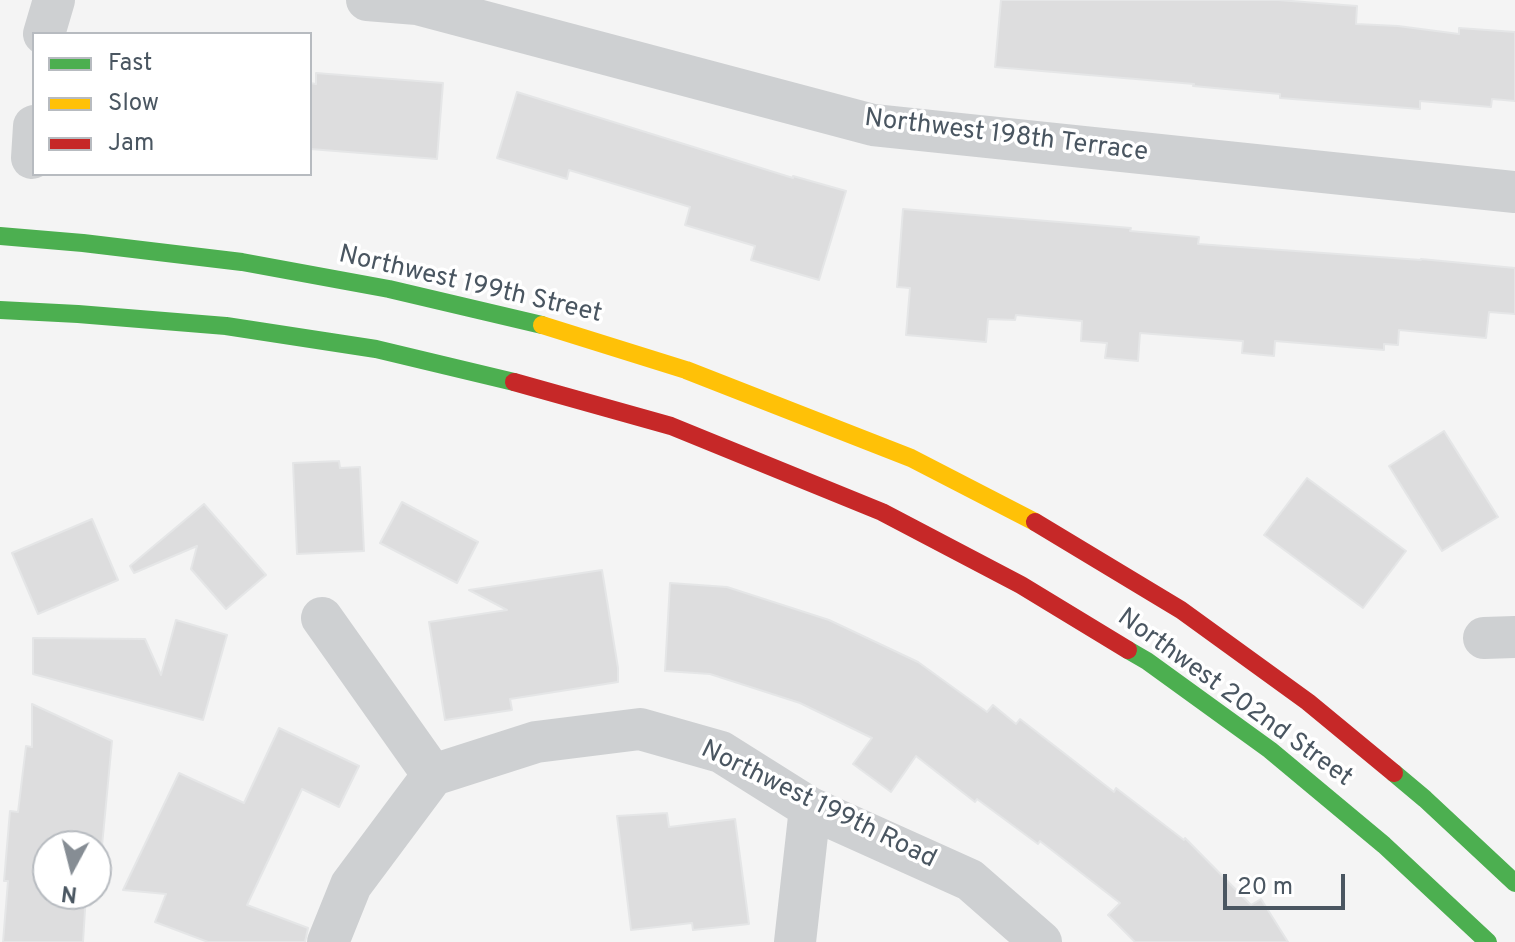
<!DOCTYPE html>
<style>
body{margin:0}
#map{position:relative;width:1515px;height:942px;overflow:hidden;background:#f4f4f4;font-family:Overpass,sans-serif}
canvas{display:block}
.legend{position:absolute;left:32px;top:32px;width:280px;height:144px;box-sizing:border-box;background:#fff;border:2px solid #b7bbc0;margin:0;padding:10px 14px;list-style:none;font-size:24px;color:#4a5661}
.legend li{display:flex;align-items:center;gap:16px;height:40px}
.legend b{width:40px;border:2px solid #b7bbc0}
.north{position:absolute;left:32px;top:830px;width:80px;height:80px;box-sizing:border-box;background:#fff;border:2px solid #b7bbc0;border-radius:50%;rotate:187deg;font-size:22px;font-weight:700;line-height:32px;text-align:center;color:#4a5661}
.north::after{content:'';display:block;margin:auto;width:28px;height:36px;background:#868d94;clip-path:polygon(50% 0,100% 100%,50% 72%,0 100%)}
.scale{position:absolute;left:1223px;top:874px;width:122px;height:36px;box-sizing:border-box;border:4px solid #4a5661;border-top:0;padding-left:10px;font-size:24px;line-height:28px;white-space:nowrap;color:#4a5661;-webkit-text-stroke:6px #fff;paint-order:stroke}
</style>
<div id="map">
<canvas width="1515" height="942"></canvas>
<ul class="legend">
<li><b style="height:10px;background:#4caf50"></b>Fast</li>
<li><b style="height:10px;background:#ffc107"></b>Slow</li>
<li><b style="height:10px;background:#c62828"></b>Jam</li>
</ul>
<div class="north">N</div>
<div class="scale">20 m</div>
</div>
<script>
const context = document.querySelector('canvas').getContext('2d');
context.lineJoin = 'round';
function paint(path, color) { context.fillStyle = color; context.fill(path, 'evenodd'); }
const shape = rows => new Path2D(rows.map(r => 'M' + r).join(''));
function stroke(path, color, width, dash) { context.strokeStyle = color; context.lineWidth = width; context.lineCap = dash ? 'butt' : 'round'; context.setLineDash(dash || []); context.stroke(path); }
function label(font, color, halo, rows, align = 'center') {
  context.font = font + ' Overpass,sans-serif'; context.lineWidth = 7; context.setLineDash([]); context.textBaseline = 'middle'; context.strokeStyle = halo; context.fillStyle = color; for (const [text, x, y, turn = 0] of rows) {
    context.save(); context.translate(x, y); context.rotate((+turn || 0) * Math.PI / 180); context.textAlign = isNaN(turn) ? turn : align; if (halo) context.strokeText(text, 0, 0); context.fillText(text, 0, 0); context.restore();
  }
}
const building = shape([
 [1001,0,1278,0,1357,6,1356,24,1398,26,1459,34,1459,28,1515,32,1515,101,1492,99,1491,107,1420,101,1420,109,1280,98,1280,94,1193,86,1194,84,995,67,1001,0],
 [316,73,443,83,437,159,310,149,310,83,316,84,316,73],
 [517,92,793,178,793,176,846,191,819,280,751,260,755,246,685,225,690,207,569,170,567,179,497,158,517,92],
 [903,209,1131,228,1130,231,1199,237,1198,244,1421,260,1421,259,1515,268,1515,314,1489,312,1486,338,1399,330,1398,345,1384,344,1384,350,1275,341,1274,356,1242,353,1243,341,1140,333,1138,361,1105,358,1107,343,1081,341,1082,321,1016,315,1015,320,988,319,986,342,906,335,910,288,897,287,903,209],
 [1444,431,1498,517,1442,551,1389,466,1444,431],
 [339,461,340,468,360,467,364,551,297,554,293,463,339,461],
 [1307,478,1406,551,1363,608,1264,535,1307,478],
 [402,502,478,542,457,583,380,543,402,502],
 [204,504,266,575,226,609,191,569,197,546,134,573,130,566,204,504],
 [92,519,118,580,38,614,12,553,92,519],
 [602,570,618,668,618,682,510,699,512,710,445,720,429,622,507,610,469,590,602,570],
 [670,583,727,587,829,620,918,662,987,712,993,705,1016,724,1020,719,1114,792,1116,788,1184,840,1185,838,1251,905,1261,899,1288,942,1135,942,1108,915,1120,903,1040,841,1038,844,977,799,975,802,916,756,891,792,853,764,872,738,800,703,710,674,665,671,670,583],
 [176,620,227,635,203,720,33,674,33,638,145,639,161,675,176,620],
 [32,704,112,741,98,888,96,888,96,846,48,846,48,894,86,894,83,942,3,942,8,881,4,881,10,811,18,812,26,746,32,747,32,704],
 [279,728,359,766,339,807,302,789,247,905,308,928,305,942,208,942,155,922,166,894,123,890,179,773,244,803,279,728],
 [667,813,669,827,735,819,749,924,693,930,692,923,631,930,617,816,667,813]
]);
const street = shape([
 [367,0,417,4,873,125,1515,192],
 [44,34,54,0],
 [32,158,34,126],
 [322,618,433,775],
 [1484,638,1515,637],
 [433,775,536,742,640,729,721,752,810,808,970,880,1041,942],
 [328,942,351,885,433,775],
 [795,942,810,808]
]);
const fast = shape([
 [0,236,83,243,242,262,389,289,542,325],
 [0,310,78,314,226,326,376,349,514,382],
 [1128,650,1147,661,1270,750,1384,845,1488,942],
 [1394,773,1425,799,1515,883]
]);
const slow = shape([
 [542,325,686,370,911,458,1035,522]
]);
const jam = shape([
 [514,382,671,426,882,512,1021,585,1128,650],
 [1035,522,1181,610,1308,702,1394,773]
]);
const streetNames = [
 ["Northwest 198th Terrace",1006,137,7],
 ["Northwest 199th Street",470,286,13],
 ["Northwest 202nd Street",1234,699,36],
 ["Northwest 199th Road",818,806,26]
];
paint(building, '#ddddde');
stroke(building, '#e5e6e7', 2);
stroke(street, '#ced0d2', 42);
stroke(fast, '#4caf50', 18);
stroke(slow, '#ffc107', 18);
stroke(jam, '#c62828', 18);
label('26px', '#4a5661', '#fff', streetNames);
</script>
